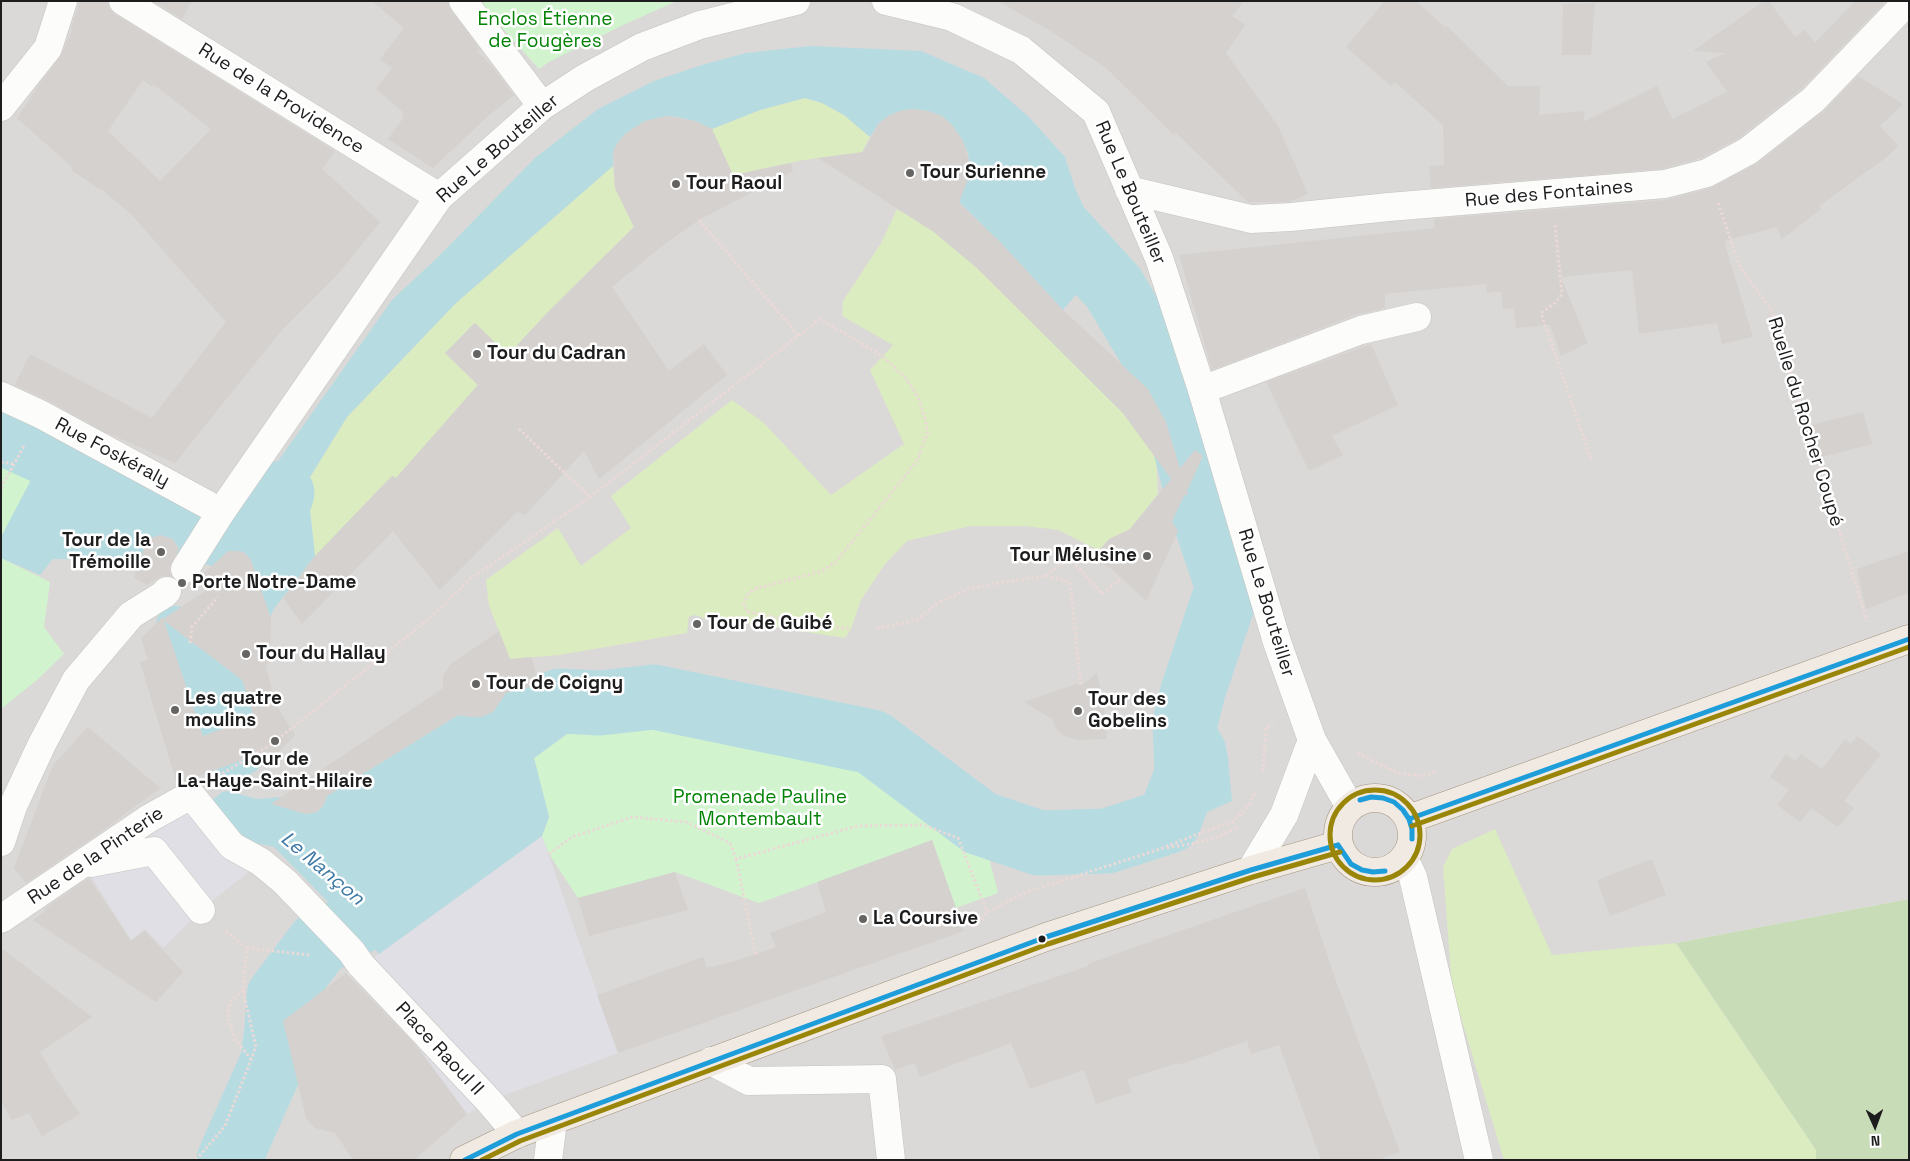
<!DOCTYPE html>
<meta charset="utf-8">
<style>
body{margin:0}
#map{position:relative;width:1910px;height:1161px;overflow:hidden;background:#ece9e5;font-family:"Space Grotesk",sans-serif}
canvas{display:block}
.frame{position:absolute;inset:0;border:2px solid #1d1d1d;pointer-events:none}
.north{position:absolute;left:1850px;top:1101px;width:50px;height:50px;-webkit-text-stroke:4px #fff;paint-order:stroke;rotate:178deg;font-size:14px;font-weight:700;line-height:20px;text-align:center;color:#1d1d1d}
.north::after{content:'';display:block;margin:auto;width:18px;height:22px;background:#1d1d1d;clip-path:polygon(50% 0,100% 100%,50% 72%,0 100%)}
</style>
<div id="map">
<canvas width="1910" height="1161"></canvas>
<div class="frame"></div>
<div class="north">N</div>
</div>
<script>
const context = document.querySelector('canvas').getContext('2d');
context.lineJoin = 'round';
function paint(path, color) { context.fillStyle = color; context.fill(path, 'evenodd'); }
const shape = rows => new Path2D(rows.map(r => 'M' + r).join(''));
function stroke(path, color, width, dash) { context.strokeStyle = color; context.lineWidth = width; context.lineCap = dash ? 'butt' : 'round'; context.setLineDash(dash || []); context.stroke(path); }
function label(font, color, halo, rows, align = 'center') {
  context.font = font + ' "Space Grotesk",sans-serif'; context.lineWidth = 5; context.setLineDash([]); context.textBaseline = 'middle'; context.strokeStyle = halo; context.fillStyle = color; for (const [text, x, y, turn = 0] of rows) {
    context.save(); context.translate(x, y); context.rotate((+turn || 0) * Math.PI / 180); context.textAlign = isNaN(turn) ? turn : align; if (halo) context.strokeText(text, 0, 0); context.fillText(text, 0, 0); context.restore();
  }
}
const residential = shape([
 [1,1,1909,1,1909,899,1676,943,1816,1150,1816,1160,1,1160]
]);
const grass = shape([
 [805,98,822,103,844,115,870,137,856,163,848,154,804,160,756,170,735,180,712,129,760,110],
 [613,166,615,188,634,227,549,311,508,355,474,323,446,353,478,385,396,478,392,476,315,556,307,482,347,417,456,303],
 [897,209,934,232,977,268,1123,413,1156,458,1158,494,1139,518,1130,529,1102,552,1058,530,1025,526,970,526,907,541,885,564,861,600,851,629,845,638,729,620,703,618,696,615,689,616,687,633,559,655,510,659,489,606,486,580,558,528,581,566,631,528,611,496,732,400,764,423,831,495,904,444,870,370,893,345,842,316,843,301,881,243],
 [204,650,241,676,256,725,219,747,191,654],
 [1495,829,1552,955,1676,943,1816,1150,1816,1160,1504,1160,1452,988,1443,867,1452,849]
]);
const forest = shape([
 [1909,899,1909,1160,1816,1160,1816,1150,1676,943]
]);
const park = shape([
 [478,1,677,1,623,25,549,62,539,69],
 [1,440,45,452,1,546],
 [1,558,50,582,44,627,64,654,37,680,1,709],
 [654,697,872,742,980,823,998,893,956,908,932,840,886,858,759,903,675,872,578,898,549,854,542,836,549,817,534,758,567,734,595,718,600,703]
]);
const parking = shape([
 [1339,71,1423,107,1431,193,1332,203,1284,119],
 [3,128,117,229,99,250,12,335,1,326],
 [1786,403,1830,549,1511,681,1464,703,1440,655,1417,639,1387,634,1316,663,1300,627,1282,581,1537,479]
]);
const plaza = shape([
 [191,795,238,839,258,844,261,862,201,910,163,948,145,929,131,940,83,864],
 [542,836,618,1053,489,1101,467,1114,406,1032,347,973,379,954]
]);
const water = shape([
 [810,46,921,51,984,78,1028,116,1065,157,1100,266,1063,310,1000,242,958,201,969,176,970,169,968,154,963,141,952,125,942,116,928,111,913,109,900,111,890,115,879,123,870,137,844,115,822,103,805,98,760,110,712,129,695,121,677,117,667,116,645,121,626,133,618,142,613,152,613,166,456,303,347,417,307,482,315,556,273,610,248,587,254,572,252,561,245,553,234,551,227,542,276,464,392,300,438,257,535,158,598,109,654,81,705,64,746,53],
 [54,436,201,511,186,546,170,537,160,535,151,538,145,545,145,560,53,559,40,575,1,558,1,537],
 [538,685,605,687,595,718,567,734,534,758,549,817,542,836,379,954,274,847,238,839,210,802,222,792,228,791,257,799,281,797,287,807,295,811,306,814,316,812,323,806,327,796,458,715,470,717,481,717,493,712,506,693],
 [1172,719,1200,727,1210,726,1219,731,1225,742,1228,758,1232,801,1173,827,1169,821,1163,801,1163,790,1169,783,1172,776,1166,765]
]);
const canal = shape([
 [175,625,216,760]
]);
const river = shape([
 [1,432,45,452,198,528,260,547,282,493],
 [514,719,560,701,600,703,654,697,872,742,980,823,1039,843,1107,841,1169,821,1187,774,1185,723,1193,691,1228,587,1199,501,1169,380,1113,287,1057,226,1044,199],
 [236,745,211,662,213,636,242,601],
 [229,1160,273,1061,277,1028,279,996,319,943,351,927,371,910,384,876,381,849]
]);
const building = shape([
 [80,1,107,1,110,9,115,14,335,151,322,169,380,222,338,274,282,330,175,463,105,432,47,400,15,385,30,354,152,418,226,322,132,215,100,188,99,189,71,170,73,168,17,118,38,86,60,57,73,29,71,28],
 [143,80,152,87,153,84,211,129,160,181,108,131],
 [153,1,192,1,182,19],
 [372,1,448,1,451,10,480,49,477,51,494,69,514,95,488,116,433,168,388,139,404,117,402,116,404,113,376,89,392,68,380,59,404,28],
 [998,1,1244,1,1232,16,1245,25,1226,53,1278,126,1308,194,1288,202,1248,202,1175,132,1174,135,1106,68,1054,33],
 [1385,1,1416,1,1446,28,1447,26,1508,86,1540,86,1539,115,1585,111,1583,122,1657,86,1672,119,1727,92,1706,62,1726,53,1693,51,1764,1,1769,1,1795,37,1805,30,1815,43,1855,1,1886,1,1802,88,1739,138,1701,158,1662,169,1431,188,1429,166,1444,165,1443,125,1395,82,1391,86,1346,47],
 [1595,3,1591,55,1562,55,1563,4],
 [1858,76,1903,104,1880,126,1898,146,1887,157,1819,206,1821,209,1782,239,1777,227,1724,241,1753,337,1722,344,1717,323,1639,334,1632,270,1561,277,1588,343,1561,356,1550,325,1516,328,1514,308,1503,309,1501,291,1487,293,1486,284,1385,294,1385,308,1355,315,1212,370,1179,255,1435,228,1434,219,1666,200,1711,188,1758,163,1823,112],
 [913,109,928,111,942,116,952,125,963,141,969,161,969,176,959,203,1000,242,1063,310,1148,389,1166,422,1180,468,1195,450,1203,456,1187,491,1188,494,1184,496,1172,521,1178,531,1146,601,1110,567,1090,560,1109,539,1130,529,1171,479,1123,413,977,268,934,232,818,158,863,152,879,123,890,115,900,111],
 [667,116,695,121,712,129,733,175,791,163,793,171,699,220,666,243,612,287,669,371,704,344,727,375,599,479,584,451,525,515,517,512,440,590,393,531,302,624,283,598,315,556,392,476,396,478,478,385,445,353,475,323,508,355,549,311,634,227,615,188,613,152,618,142,626,133,637,126,645,121],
 [1371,344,1398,405,1332,436,1343,455,1309,471,1266,382],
 [1863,412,1872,444,1822,457,1811,425],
 [160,535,173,539,179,549,169,568,171,576,162,576,147,585,134,577,145,545,151,538],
 [228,551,240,551,245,553,251,560,271,618,270,659,266,666,275,703,295,735,263,768,256,755,177,784,140,662,148,660,141,638,163,617,163,619,214,585,181,585,180,583,185,585,193,583],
 [164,621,242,680,254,717,203,736],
 [1909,551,1909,593,1866,609,1857,569],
 [499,631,510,659,532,657,538,685,506,693,493,712,481,717,470,717,458,715,327,796,323,806,317,812,306,814,271,804,443,688,443,676,451,664],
 [1097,673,1104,708,1107,739,1080,740,1068,738,1057,730,1052,719,1024,702,1076,684,1082,685],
 [88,727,160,788,98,834,26,883,14,868,53,765],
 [1857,736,1881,754,1844,801,1854,808,1838,827,1811,808,1800,822,1777,805,1789,790,1770,777,1786,754,1795,761,1801,754,1822,769,1845,739,1851,744],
 [932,840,964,931,618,1053,597,995,703,957,707,968,735,961,776,947,770,933,826,912,817,882],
 [1652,859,1666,895,1610,916,1597,880],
 [675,872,688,910,589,936,578,898],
 [89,878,131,941,145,931,183,972,156,1002,33,920,46,911,44,909],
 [1305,888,1336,981,1400,1152,1378,1160,1321,1160,1279,1045,1251,1054,1247,1041,1179,1065,1178,1063,1127,1079,1132,1092,1096,1104,1084,1070,1030,1089,1011,1043,920,1077,915,1063,895,1070,882,1039,881,1036,905,1028,1089,966,1088,964,1160,938],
 [1,948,92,1017,40,1052,56,1079,80,1114,42,1136,29,1113,12,1120,1,1101],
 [346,973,419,1049,467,1114,414,1160,353,1160,335,1133,315,1128,306,1118,283,1021]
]);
const path = shape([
 [1718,203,1740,267,1772,311,1867,621],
 [699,220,799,336],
 [1555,225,1562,294,1555,303,1541,313,1592,462],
 [519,429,590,497],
 [1,462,14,464],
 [1,488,25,444],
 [1046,576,1070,582,1081,687],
 [877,629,916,620,938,603,969,589,997,583,1046,576,1069,557,1102,594,1122,578],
 [190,643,192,627,218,597],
 [1358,753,1378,764,1399,773,1421,776,1437,772],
 [1263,771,1266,728,1273,724],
 [218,776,272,744,429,619,470,579,590,497,820,319,881,355,905,377,919,399,928,431,917,461,835,563,822,571,755,589,747,595,744,603,746,609,749,612,804,623,851,629],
 [1167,848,1210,840,1237,828],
 [549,854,572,837,632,817,686,822,730,843,736,859,858,826,923,825,958,838,987,912],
 [736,859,756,956],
 [975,927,987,912,1027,892,1160,849,1203,832,1233,822,1248,806,1255,793],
 [247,948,309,955],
 [243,990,230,1002,228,1018,235,1039,251,1059],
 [196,1160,225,1126,256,1047,243,990,247,948,225,930]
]);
const minor = shape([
 [123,1,439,197],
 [463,1,542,106],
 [886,1,952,17,1021,50,1096,112,1159,258,1202,390,1277,642,1312,740,1350,807],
 [1,107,48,48,63,1],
 [1129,190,1251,219,1291,217,1389,207,1665,184,1707,173,1748,151,1813,100,1908,1],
 [1202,390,1361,330,1417,317],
 [1,396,40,414,221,512],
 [185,569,221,512,439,197,542,106,585,78,642,47,700,25,796,1],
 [1,842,13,806,42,744,76,680,131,615,163,595,167,591],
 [1404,858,1413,877,1479,1160],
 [91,863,154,851,201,910],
 [1251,870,1284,815,1312,740],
 [1,919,148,819,191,795,232,846,261,862,285,882,351,951,361,965,489,1101,517,1134],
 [711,1061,749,1081,882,1079,891,1160],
 [548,1160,553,1121]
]);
const major = shape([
 '1338 835a37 37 0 1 1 74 0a37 37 0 1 1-74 0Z',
 [1409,819,1909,639],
 [464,1160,517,1134,1046,937,1251,870,1338,845]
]);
const bus1 = shape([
 [1360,800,1371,797,1383,798,1394,802,1403,810,1409,819,1412,829,1412,839],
 [1409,819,1909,639],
 [1338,845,1351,864,1362,870,1373,872,1385,871],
 [465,1160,517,1134,1046,937,1251,870,1338,845]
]);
const bus2 = shape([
 '1330 835a45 45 0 1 1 90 0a45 45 0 1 1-90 0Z',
 [1412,826,1909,647],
 [482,1160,520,1141,1048,944,1253,877,1340,852]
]);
const markers = [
 [910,173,5,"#656463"],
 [676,184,5,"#656463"],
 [477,354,5,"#656463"],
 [161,552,5,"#656463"],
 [1147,556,5,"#656463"],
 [182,583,5,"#656463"],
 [697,624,5,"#656463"],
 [246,654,5,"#656463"],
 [476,684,5,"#656463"],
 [175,710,5,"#656463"],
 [1078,711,5,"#656463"],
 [275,741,5,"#656463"],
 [863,919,5,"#656463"],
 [1042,939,4.5,"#1d1d1d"]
];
const parkNames = [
 ["Enclos Étienne",545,20],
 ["de Fougères",545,42],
 ["Promenade Pauline",760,798],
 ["Montembault",760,820]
];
const streetNames = [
 ["Rue de la Providence",281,99,32],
 ["Rue Le Bouteiller",498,149,-41],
 ["Rue Le Bouteiller",1130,193,67],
 ["Rue des Fontaines",1549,194,-5],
 ["Ruelle du Rocher Coupé",1805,422,73],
 ["Rue Foskéraly",112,453,28],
 ["Rue Le Bouteiller",1266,603,73],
 ["Rue de la Pinterie",96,856,-34],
 ["Place Raoul II",439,1049,47]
];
const poiNames = [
 ["Tour Surienne",920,173],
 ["Tour Raoul",686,184],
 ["Tour du Cadran",487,354],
 ["Tour de la",151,541,"right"],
 ["Trémoille",151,563,"right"],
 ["Tour Mélusine",1137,556,"right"],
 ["Porte Notre-Dame",192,583],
 ["Tour de Guibé",707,624],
 ["Tour du Hallay",256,654],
 ["Tour de Coigny",486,684],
 ["Les quatre",185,699],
 ["moulins",185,721],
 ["Tour des",1088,700],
 ["Gobelins",1088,722],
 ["Tour de",275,760,"center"],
 ["La-Haye-Saint-Hilaire",275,782,"center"],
 ["La Coursive",873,919]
];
const waterNames = [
 ["Le Nançon",322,869,40]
];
paint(residential, '#dbd9d7');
paint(grass, '#dbecc1');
paint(forest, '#c8dcb8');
paint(park, '#d1f4ce');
paint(parking, '#dad9d7');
paint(plaza, '#e0dfe5');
paint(water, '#b6dce2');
stroke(canal, '#b6dce2', 38);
stroke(river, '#b6dce2', 65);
paint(building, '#d4d1ce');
stroke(minor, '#c4c3c1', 29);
stroke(major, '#a29582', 29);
stroke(path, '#ebd9d7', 3, [2.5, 2.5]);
stroke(minor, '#fcfcfb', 28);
stroke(major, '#f1eae3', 28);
stroke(bus1, '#1d9dd9', 5);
stroke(bus2, '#998608', 5);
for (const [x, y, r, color] of markers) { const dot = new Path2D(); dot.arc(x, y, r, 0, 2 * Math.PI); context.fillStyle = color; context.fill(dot); stroke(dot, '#fff', 2); }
label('19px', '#038305', '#fff', parkNames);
label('19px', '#1d1d1d', '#fff', streetNames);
label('bold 19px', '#1d1d1d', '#fff', poiNames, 'left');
label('italic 20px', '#3e78a4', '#fff', waterNames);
</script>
